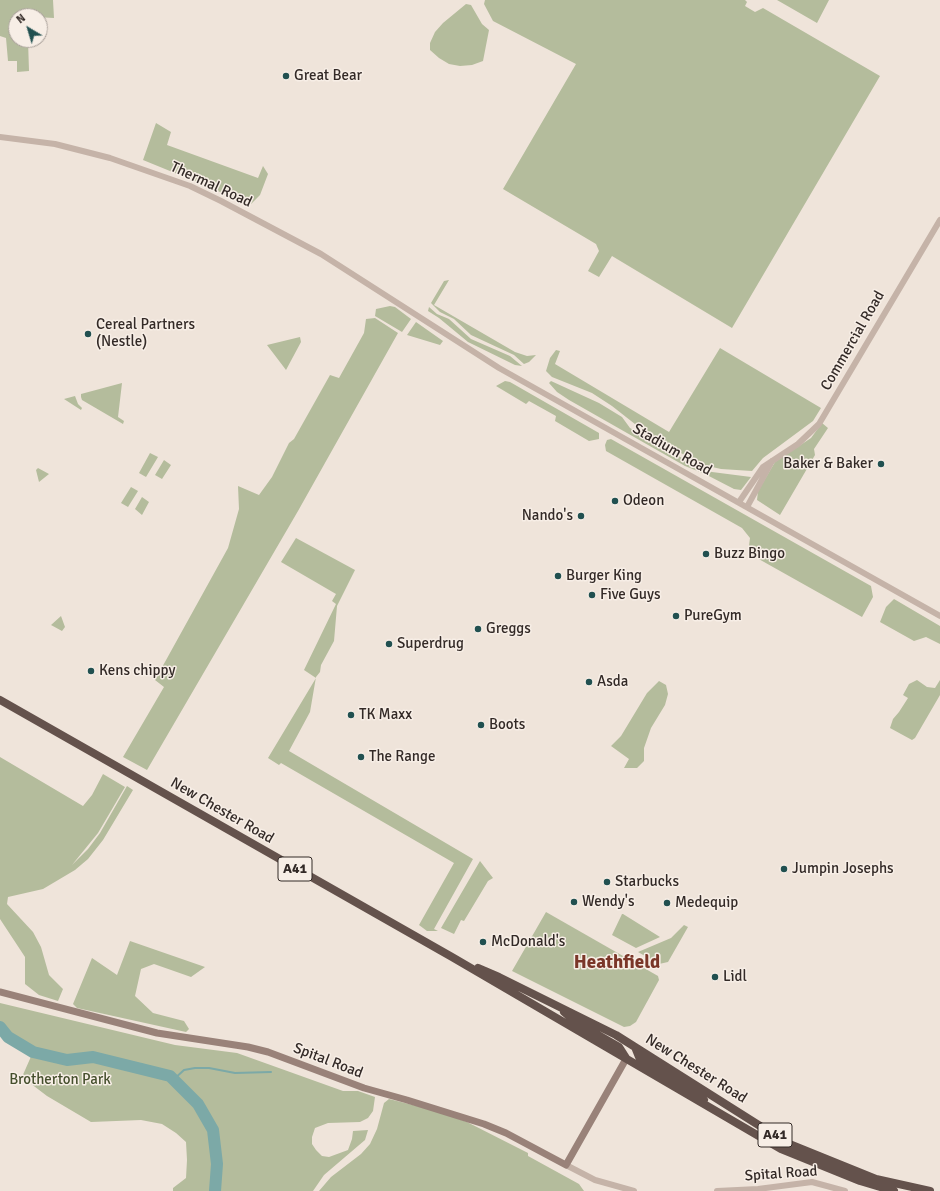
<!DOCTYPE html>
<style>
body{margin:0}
#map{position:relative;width:940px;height:1191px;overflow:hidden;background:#efe4da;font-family:Signika,sans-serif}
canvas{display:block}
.north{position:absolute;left:8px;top:8px;width:40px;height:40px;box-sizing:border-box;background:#f7eee6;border:1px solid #a9a09a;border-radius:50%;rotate:322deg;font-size:11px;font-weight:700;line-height:16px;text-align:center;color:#332a27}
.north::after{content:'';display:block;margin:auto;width:14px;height:18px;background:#215050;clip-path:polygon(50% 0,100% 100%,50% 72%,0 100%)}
</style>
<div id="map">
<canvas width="940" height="1191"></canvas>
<div class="north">N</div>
</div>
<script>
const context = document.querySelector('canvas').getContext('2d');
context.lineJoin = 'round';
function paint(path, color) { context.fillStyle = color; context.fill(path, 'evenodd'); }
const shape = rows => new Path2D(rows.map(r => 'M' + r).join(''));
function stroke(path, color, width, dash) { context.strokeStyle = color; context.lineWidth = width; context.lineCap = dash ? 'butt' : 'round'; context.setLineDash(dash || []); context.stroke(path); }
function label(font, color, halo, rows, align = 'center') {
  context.font = font + ' Signika,sans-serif'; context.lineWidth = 3; context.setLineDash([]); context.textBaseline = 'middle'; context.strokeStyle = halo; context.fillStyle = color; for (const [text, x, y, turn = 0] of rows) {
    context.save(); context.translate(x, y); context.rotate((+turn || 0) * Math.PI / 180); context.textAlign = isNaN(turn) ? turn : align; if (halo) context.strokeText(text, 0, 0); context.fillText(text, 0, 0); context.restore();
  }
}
const green = shape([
 [0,0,53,0,54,18,16,16,16,40,28,40,29,71,17,72,17,61,8,61,6,38,0,36],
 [485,0,745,0,747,2,745,6,755,12,763,8,880,76,732,328,612,256,599,277,588,271,599,251,596,244,503,189,576,64,493,21,484,4],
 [777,0,829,0,817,23],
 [466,4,471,5,482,24,489,30,483,61,472,65,460,66,449,64,439,58,430,50,430,43,435,32,443,23],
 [156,123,171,132,167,145,258,178,263,166,268,174,260,195,251,204,245,205,214,189,143,160],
 [449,280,434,305,515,352,527,356,536,355,529,362,524,364,514,355,471,335,454,319,440,312,431,303,444,281],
 [390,306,395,307,411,319,402,332,375,316,376,309],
 [429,307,437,314,449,319,471,339,510,356,522,366,515,365,468,342,439,318,428,311],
 [375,318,398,333,298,511,147,770,123,757,164,687,155,680,228,548,239,509,238,486,259,495,272,477,289,443,294,439,330,375,339,378,364,333,366,319],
 [416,322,443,341,440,345,407,335],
 [300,337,301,342,286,370,267,345],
 [720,348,821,408,813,421,763,458,752,471,721,469,699,464,640,428,612,406,592,393,552,377,546,371,550,358,556,350,560,351,555,364,669,432],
 [505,381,510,382,599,433,599,439,589,441,555,421,556,416,529,401,526,404,496,386],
 [551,381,599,403,622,417,630,428,701,469,712,472,751,477,741,490,734,489,705,474,685,466,569,400,557,392,549,383],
 [122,383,118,417,124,421,123,424,82,400,81,397,81,394],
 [75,396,78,404,82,408,81,410,64,399],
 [822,423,828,428,814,449,815,455,780,515,757,500,758,491,775,462,811,438],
 [611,439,871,586,873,597,862,617,748,553,750,538,742,528,606,451,605,445,607,440],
 [150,453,158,457,146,477,139,473],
 [164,460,171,465,162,479,155,475],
 [38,468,49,474,39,482,36,470],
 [131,487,138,491,128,507,121,503],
 [142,497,149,502,142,515,135,509],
 [296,538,355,570,337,606,334,641,321,665,320,672,316,677,310,712,289,751,473,859,434,929,438,931,427,931,419,925,454,863,281,763,279,765,268,758,316,678,304,670,336,604,332,601,336,594,281,562],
 [894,599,940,626,940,644,926,637,914,641,880,622,886,607],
 [61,616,65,627,62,631,51,625],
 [917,680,927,687,935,688,940,680,940,695,915,738,912,740,890,728,893,719,899,712,908,698,903,695,909,684],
 [659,681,666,685,668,694,665,705,651,728,644,748,644,761,637,768,624,768,629,759,611,746,621,736,647,693],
 [0,757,83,806,92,795,103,774,125,787,98,833,72,865,88,849,100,833,127,786,133,790,103,840,88,859,75,870,43,889,8,897,7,904,33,932,41,947,49,975,63,989,58,1001,39,995,25,984,25,957,0,919],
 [480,861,493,878,488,881,464,921,461,920,454,934,441,928],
 [546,912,658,976,659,980,636,1022,630,1026,624,1027,512,971],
 [622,914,623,914,660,937,636,948,612,935],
 [684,925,688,927,668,962,659,964,638,952,671,938],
 [130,941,205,967,191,977,154,964,141,969,135,996,153,1013,184,1021,189,1029,186,1032,77,1008,73,1004,92,958,117,975],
 [0,1003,175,1045,237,1053,343,1091,358,1091,375,1097,373,1111,368,1118,360,1122,328,1123,315,1128,312,1137,312,1144,316,1150,322,1156,329,1157,348,1150,352,1139,353,1131,368,1130,365,1140,324,1175,313,1191,173,1191,173,1188,186,1178,187,1160,186,1142,176,1133,162,1124,141,1120,91,1122,47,1096,22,1077,33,1052,8,1037,0,1027],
 [389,1099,433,1110,467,1122,528,1153,528,1156,579,1184,584,1191,319,1191,331,1177,361,1154,370,1144,377,1129,384,1103]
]);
const stream = shape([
 [173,1080,184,1070,195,1068,209,1068,235,1073,271,1072]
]);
const river = shape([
 [0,1027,8,1037,33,1052,67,1060,93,1057,170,1076,198,1104,213,1130,217,1164,215,1191]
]);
const tertiary = shape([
 [0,137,55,144,110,158,190,186,221,201,321,254,499,368,940,616],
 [739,502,763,467,798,444,819,424,940,220],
 [747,507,772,461],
 [566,1165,595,1180,634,1191],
 [717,1191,758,1189,812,1182,845,1191]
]);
const secondary = shape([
 [0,992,157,1033,248,1047,268,1052,364,1088,407,1100,484,1124,506,1133,566,1165,626,1059]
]);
const trunk = shape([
 [0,700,452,957,781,1149,860,1181,894,1191],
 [478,968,499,977,616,1035,787,1143,876,1179,930,1191],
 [564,1012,577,1023,619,1047,626,1058],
 [635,1047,639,1057,692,1090,704,1100]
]);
const markers = [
 [286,76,4,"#215050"],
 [88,334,4,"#215050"],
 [881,464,4,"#215050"],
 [615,501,4,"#215050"],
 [581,516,4,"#215050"],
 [706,554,4,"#215050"],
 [558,576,4,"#215050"],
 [592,595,4,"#215050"],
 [676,616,4,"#215050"],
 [478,629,4,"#215050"],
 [389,644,4,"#215050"],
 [91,671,4,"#215050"],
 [589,682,4,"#215050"],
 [351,715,4,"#215050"],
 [481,725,4,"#215050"],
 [361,757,4,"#215050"],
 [784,869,4,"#215050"],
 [607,882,4,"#215050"],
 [574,902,4,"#215050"],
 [667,903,4,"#215050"],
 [483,942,4,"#215050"],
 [715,977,4,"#215050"]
];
const shields = [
 [295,869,34],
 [775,1135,34]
];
const shieldNames = [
 ["A41",295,869],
 ["A41",775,1135]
];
const poiNames = [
 ["Great Bear",294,76],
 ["Cereal Partners",96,325],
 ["(Nestle)",96,342],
 ["Baker & Baker",873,464,"right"],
 ["Odeon",623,501],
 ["Nando's",573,516,"right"],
 ["Buzz Bingo",714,554],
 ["Burger King",566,576],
 ["Five Guys",600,595],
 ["PureGym",684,616],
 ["Greggs",486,629],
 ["Superdrug",397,644],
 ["Kens chippy",99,671],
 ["Asda",597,682],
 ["TK Maxx",359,715],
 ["Boots",489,725],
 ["The Range",369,757],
 ["Jumpin Josephs",792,869],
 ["Starbucks",615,882],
 ["Wendy's",582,902],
 ["Medequip",675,903],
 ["McDonald's",491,942],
 ["Lidl",723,977]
];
const streetNames = [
 ["Thermal Road",211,185,25],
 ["Commercial Road",853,341,-60],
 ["Stadium Road",672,450,30],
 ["New Chester Road",222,811,30],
 ["Spital Road",328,1061,21],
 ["New Chester Road",696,1069,32],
 ["Spital Road",781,1174,-4]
];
const parkNames = [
 ["Brotherton Park",60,1080]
];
const districtNames = [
 ["Heathfield",617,963]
];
paint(green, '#b4bc9c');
stroke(stream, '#7ca9a7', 2);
stroke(river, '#7ca9a7', 12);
stroke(tertiary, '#c5b3a8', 6);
stroke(secondary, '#998279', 7);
stroke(trunk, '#64524c', 8);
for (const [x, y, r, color] of markers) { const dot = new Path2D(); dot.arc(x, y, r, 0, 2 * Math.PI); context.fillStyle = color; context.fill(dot); stroke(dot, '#f7eee6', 1.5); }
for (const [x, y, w] of shields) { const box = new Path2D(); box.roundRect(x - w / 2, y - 12, w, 24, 3); context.fillStyle = '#f7eee6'; context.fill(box); stroke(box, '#332a27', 1); }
label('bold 14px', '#332a27', null, shieldNames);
label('15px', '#332a27', '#f7eee6', poiNames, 'left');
label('15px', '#332a27', '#f7eee6', streetNames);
label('15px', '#454f2d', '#f7eee6', parkNames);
label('bold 19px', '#7a3628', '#f7eee6', districtNames);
</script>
